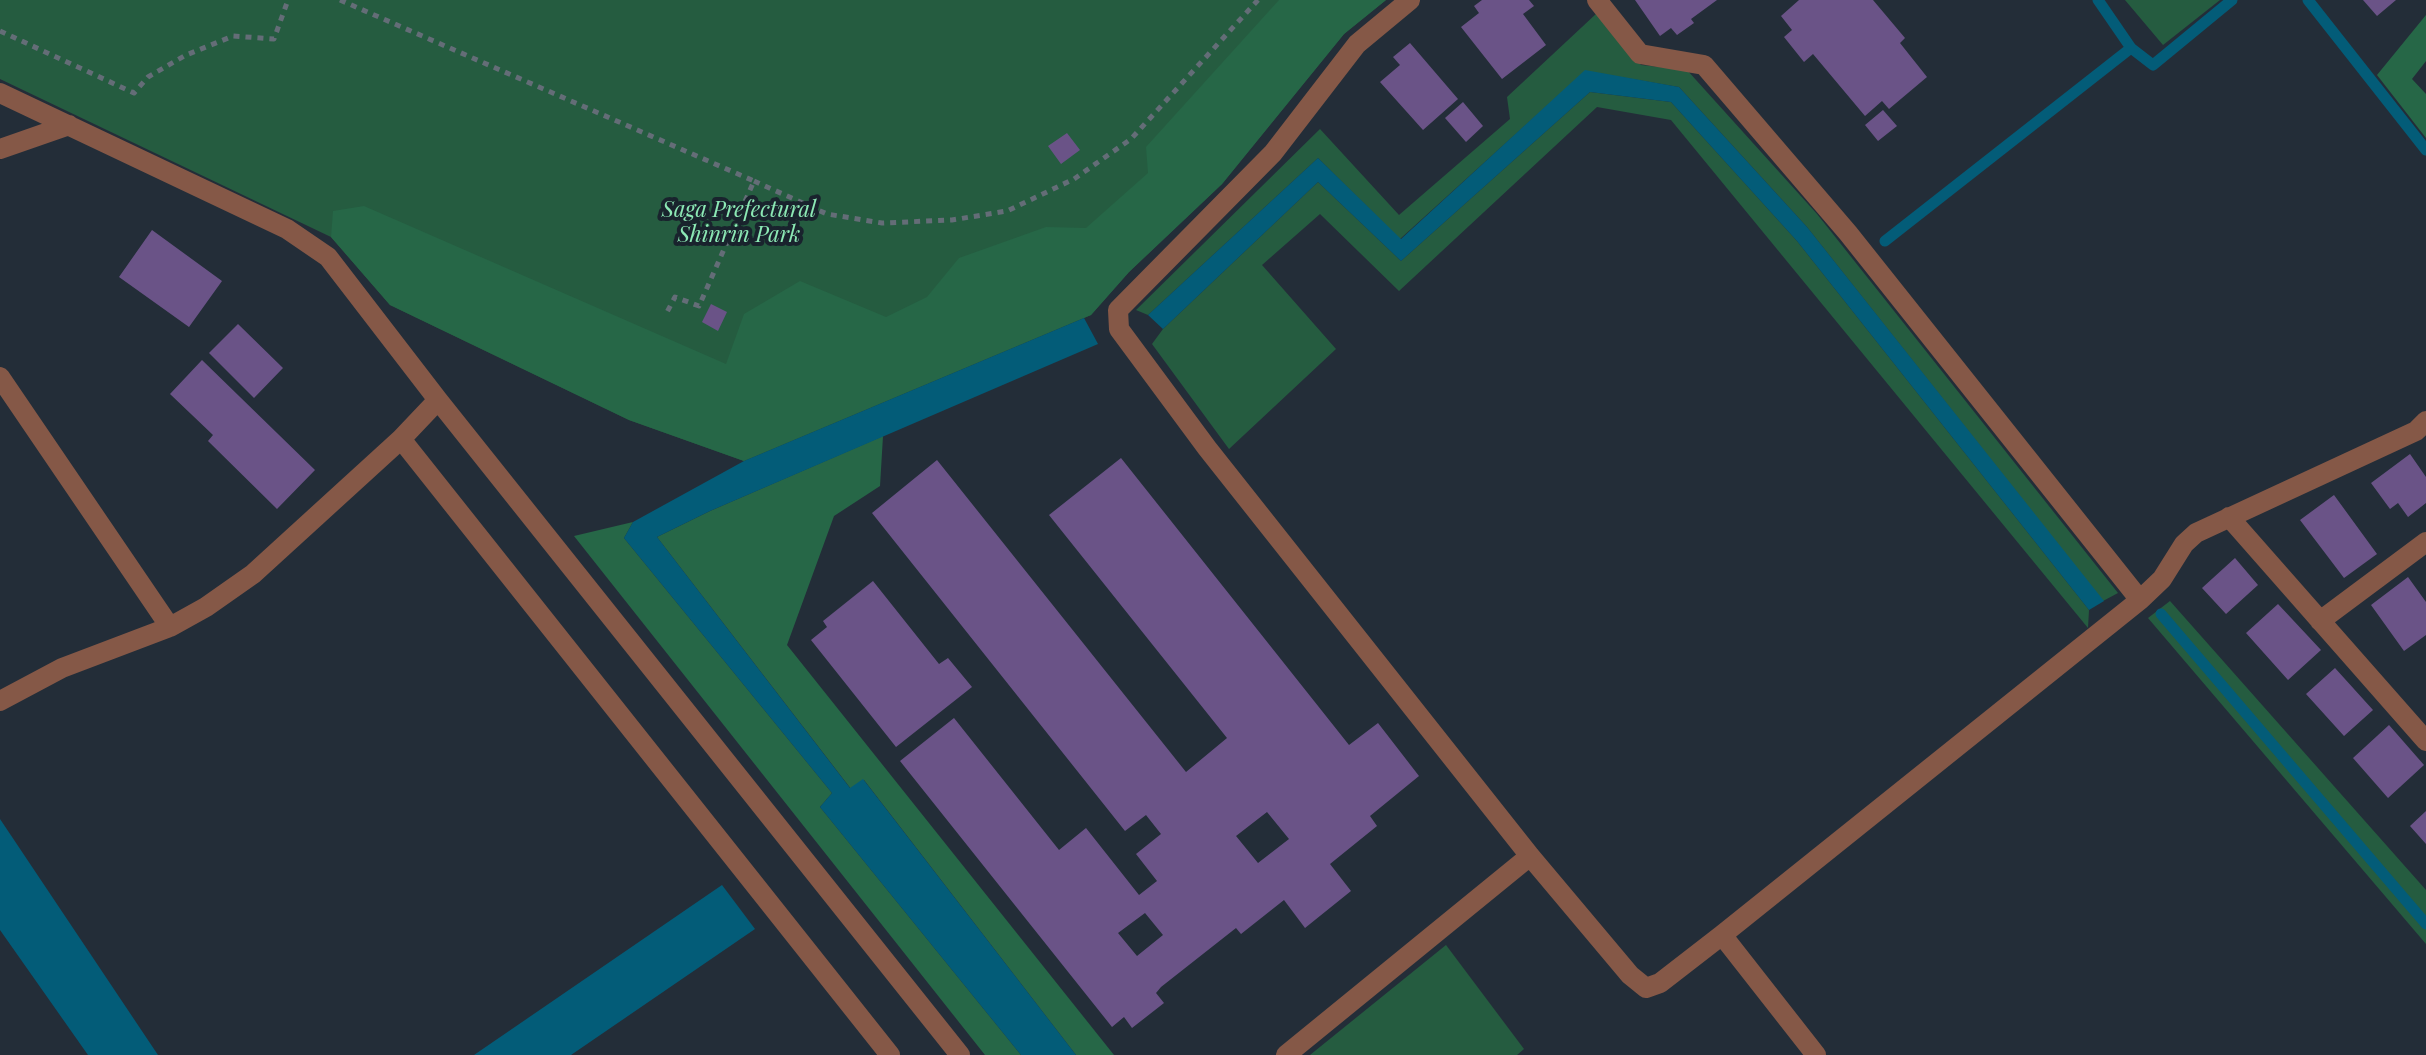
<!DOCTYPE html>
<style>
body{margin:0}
canvas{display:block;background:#232d38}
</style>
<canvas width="2426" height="1055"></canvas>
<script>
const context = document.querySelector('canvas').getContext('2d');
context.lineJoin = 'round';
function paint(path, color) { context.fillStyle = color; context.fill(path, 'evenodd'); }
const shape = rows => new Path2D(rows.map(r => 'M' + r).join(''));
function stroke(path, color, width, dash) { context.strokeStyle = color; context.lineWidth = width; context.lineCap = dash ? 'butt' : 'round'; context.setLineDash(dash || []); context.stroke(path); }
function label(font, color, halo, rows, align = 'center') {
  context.font = font + ' "Playfair Display",serif'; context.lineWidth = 8; context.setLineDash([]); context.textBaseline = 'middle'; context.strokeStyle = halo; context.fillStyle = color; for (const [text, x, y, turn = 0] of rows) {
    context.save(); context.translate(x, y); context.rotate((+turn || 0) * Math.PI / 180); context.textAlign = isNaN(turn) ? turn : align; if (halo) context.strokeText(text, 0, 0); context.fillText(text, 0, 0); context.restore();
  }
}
const green = shape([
 [0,0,1386,0,1344,34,1222,184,1129,272,1091,315,744,461,629,420,390,305,331,237,0,79],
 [2125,0,2220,0,2163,45],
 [1597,13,1641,65,1687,70,1817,214,2118,593,2103,601,1807,227,1679,87,1585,71,1400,239,1318,158,1148,315,1136,310,1320,129,1399,215,1510,119,1507,97],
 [1590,92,1671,102,1797,241,2089,610,2088,628,1671,120,1597,107,1399,291,1320,214,1262,265,1336,349,1229,449,1152,344,1163,329,1318,182,1401,261],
 [2170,601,2426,890,2426,944,2148,618],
 [1446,945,1524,1049,1517,1055,1310,1055]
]);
const forest = shape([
 [1279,0,1386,0,1344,34,1222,184,1129,272,1091,315,744,461,629,420,390,305,331,237,333,211,364,206,726,364,744,314,800,281,886,317,927,297,959,258,1046,227,1086,228,1148,173,1146,147],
 [2426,15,2426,61,2412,79,2426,94,2426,138,2377,75],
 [883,436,880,486,834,516,787,645,1114,1055,1076,1055,864,780,851,789,657,537,710,511],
 [633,522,624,538,832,793,820,807,1021,1055,985,1055,574,536]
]);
const water = shape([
 [1585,70,1679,87,1807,227,2104,601,2089,610,1797,241,1671,102,1590,92,1401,261,1318,182,1163,329,1148,315,1318,158,1401,239],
 [1084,318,1098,344,710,511,657,537,850,788,863,779,1076,1055,1021,1055,820,807,832,793,624,538,633,522,744,461],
 [0,819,158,1055,88,1055,0,930],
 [722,885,755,929,571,1055,474,1055]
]);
const stream = shape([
 [2098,0,2131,48,2153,65,2232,0],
 [2308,0,2426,150],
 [1885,241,2131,48],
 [2161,614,2426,924]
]);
const building = shape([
 [1482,0,1529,0,1534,6,1523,14,1546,45,1502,79,1461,27,1479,13,1474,6],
 [1635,0,1717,0,1691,19,1694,23,1677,35,1671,28,1660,36],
 [1799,0,1873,0,1905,38,1900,43,1927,77,1889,109,1882,101,1865,116,1813,54,1804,62,1784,37,1792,30,1781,16],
 [2363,0,2396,0,2377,16],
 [1410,43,1458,99,1423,130,1380,82,1400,65,1393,57],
 [1463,102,1483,126,1466,142,1445,118],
 [1883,110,1897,126,1878,141,1865,125],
 [1067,133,1080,150,1061,164,1048,146],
 [152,230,222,281,189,327,119,277],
 [711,304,727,312,718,331,702,322],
 [238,324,283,368,254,398,209,353],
 [202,360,315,470,277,509,208,441,213,435,170,394],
 [2410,454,2426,477,2426,503,2408,517,2398,503,2390,509,2371,483],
 [1121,458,1349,745,1378,723,1419,776,1370,816,1377,826,1330,864,1351,891,1305,928,1284,900,1241,934,1236,928,1161,987,1156,993,1164,1003,1132,1028,1124,1017,1112,1027,900,761,954,718,1059,850,1086,828,1139,895,1157,881,1136,854,1161,834,1146,815,1125,831,872,513,937,460,1186,772,1227,738,1049,515],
 [1267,812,1289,839,1258,863,1236,836],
 [1145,913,1163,935,1137,956,1118,933],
 [2334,495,2377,554,2344,578,2300,520],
 [2235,558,2258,585,2226,614,2202,588],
 [2408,577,2426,602,2426,635,2404,651,2371,605],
 [873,581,939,664,948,658,972,687,896,747,811,640,827,627,823,621],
 [2278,604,2321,650,2288,680,2246,633],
 [2335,668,2373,710,2344,736,2306,694],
 [2389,725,2424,765,2388,798,2353,758],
 [2426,811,2426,844,2410,826]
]);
const path = shape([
 [340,0,754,181,699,306,675,297,666,314],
 [0,31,134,93,148,77,186,55,233,36,274,39,288,0],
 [754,181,827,214,882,223,952,220,1007,211,1074,179,1131,139,1258,0]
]);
const minor = shape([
 [1410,0,1357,44,1273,153,1118,310,1119,329,1207,448,1530,856,1630,975,1646,988,1660,983,1722,935,2140,600,2162,579,2184,544,2196,533,2416,431,2426,421],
 [1597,0,1640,54,1704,65,1848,233,2140,600],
 [0,93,287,229,328,257,438,400,960,1055],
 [0,149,69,125],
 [0,377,170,627],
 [401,439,890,1055],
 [2229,517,2426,741],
 [2320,621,2426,542],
 [0,701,62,668,170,627,206,607,253,574,401,439,438,400],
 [1722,935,1816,1055],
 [1286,1055,1530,856]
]);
const parkNames = [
 ["Saga Prefectural",739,210],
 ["Shinrin Park",739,235]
];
paint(green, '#255c40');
paint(forest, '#266747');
paint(water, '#035c78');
stroke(stream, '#035c78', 11);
paint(building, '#6a5387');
stroke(path, '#646d77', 5, [6, 6]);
stroke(minor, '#855847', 20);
label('italic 22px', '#8ce9b5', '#19232d', parkNames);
</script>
